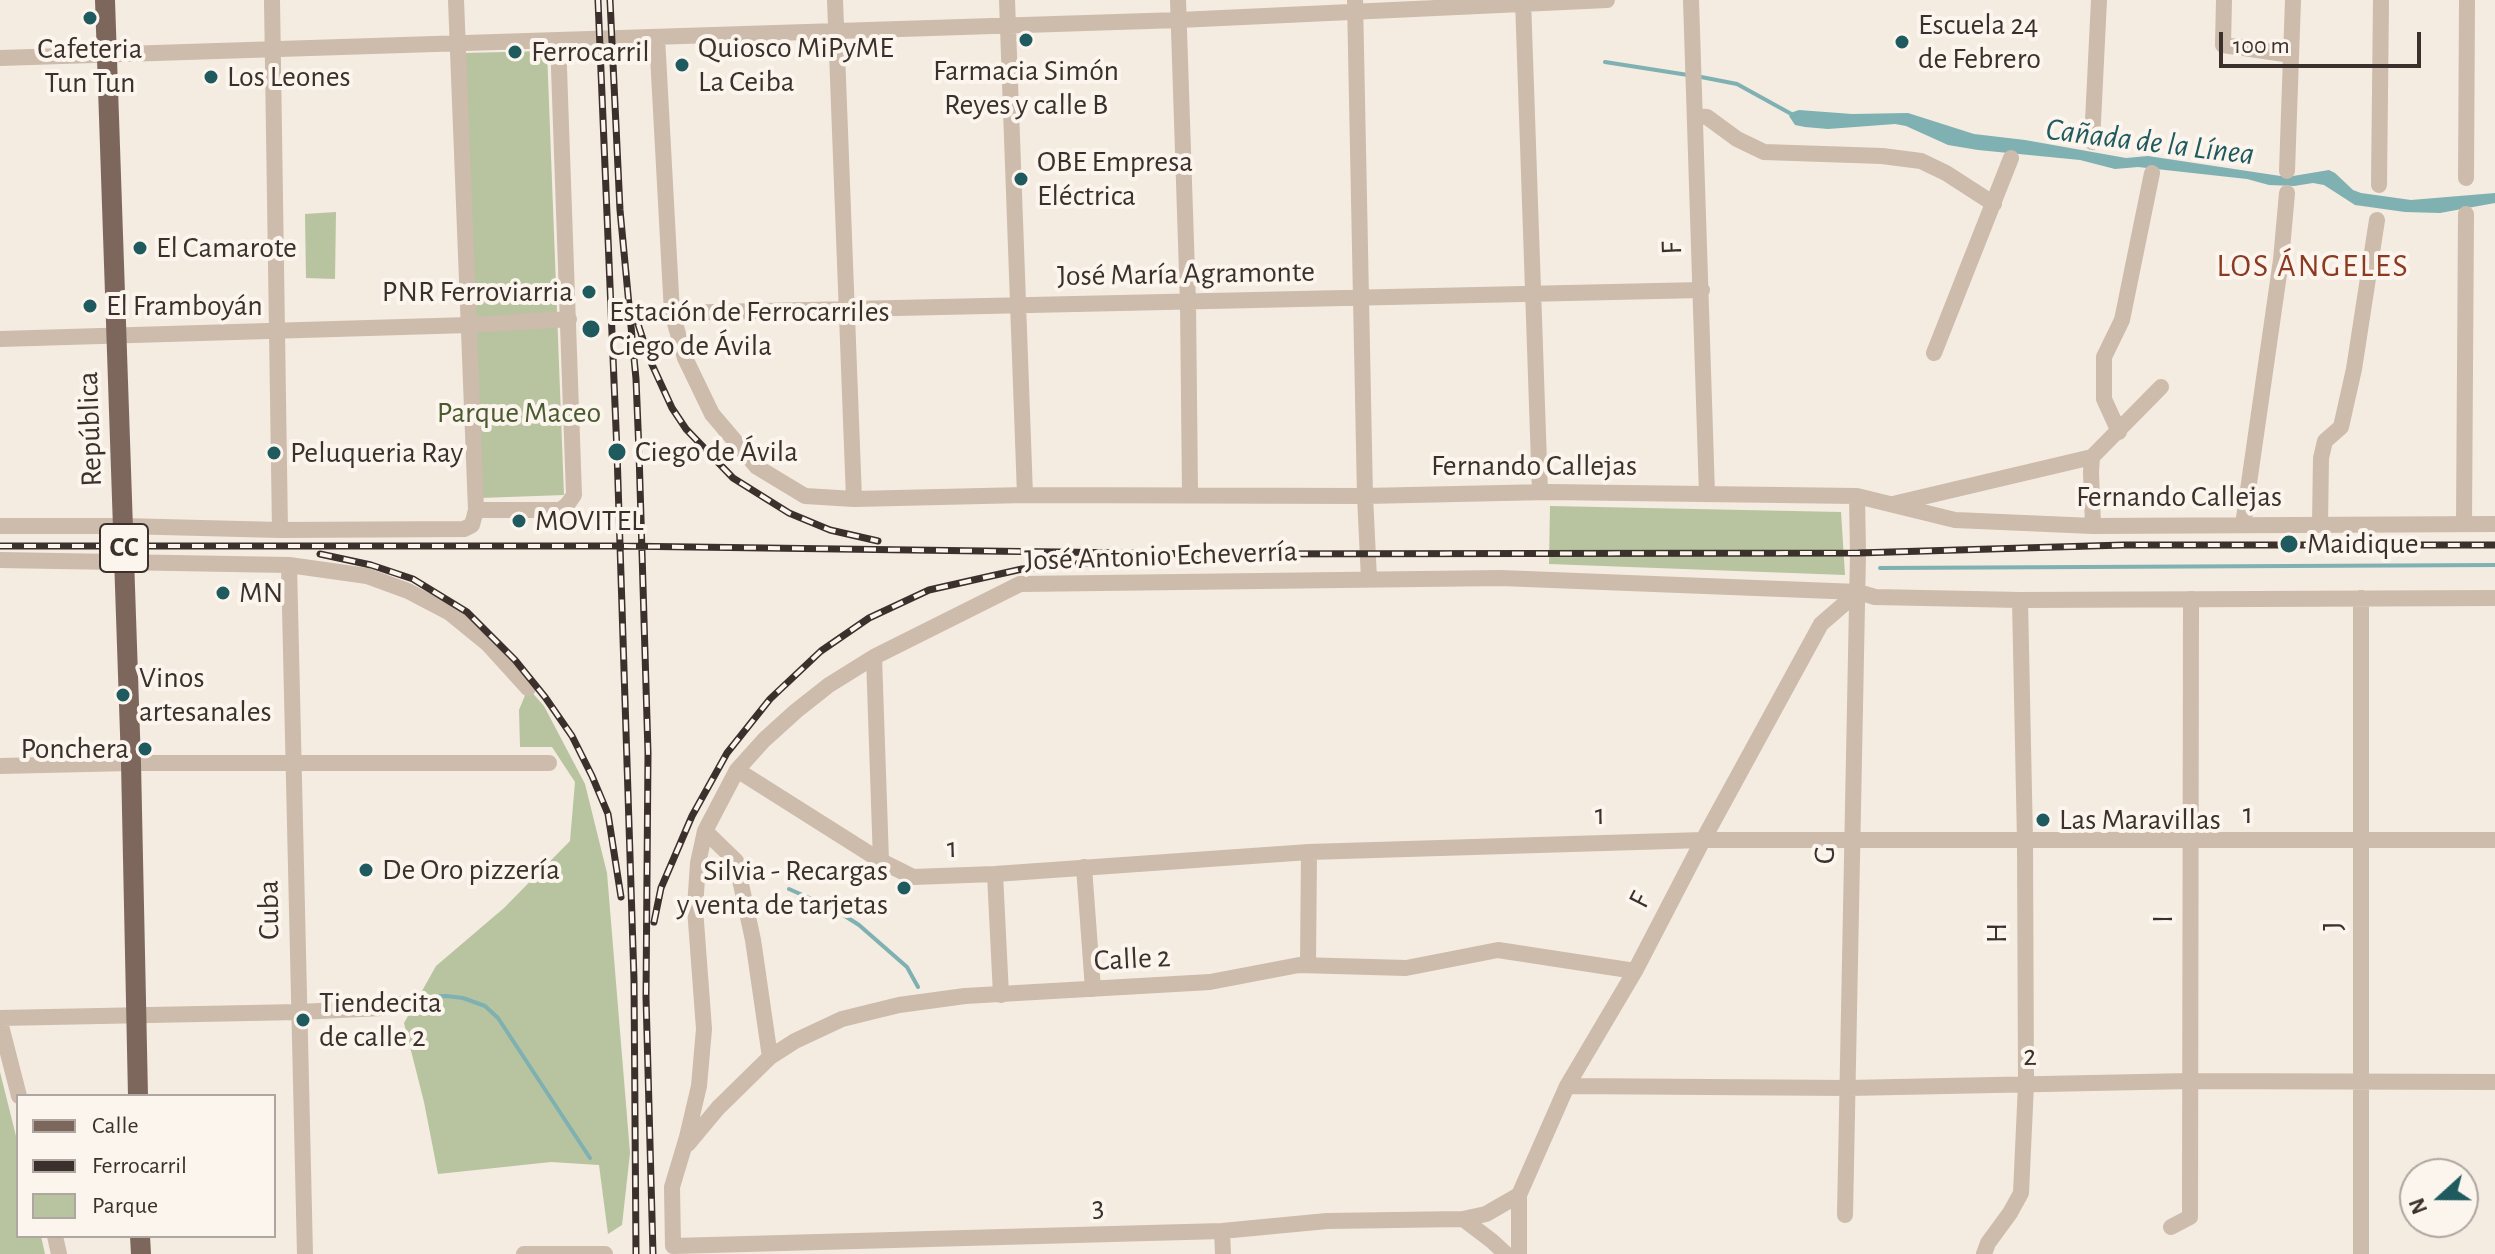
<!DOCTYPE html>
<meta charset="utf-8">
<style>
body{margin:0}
#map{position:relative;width:2495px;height:1254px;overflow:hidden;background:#f4ebe1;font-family:"Alegreya Sans",sans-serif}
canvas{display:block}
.legend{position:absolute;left:16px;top:1094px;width:260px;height:144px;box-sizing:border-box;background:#fbf5ee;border:2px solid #aea6a0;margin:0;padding:10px 14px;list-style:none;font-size:24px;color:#3b302b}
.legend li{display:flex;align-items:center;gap:16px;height:40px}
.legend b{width:40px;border:2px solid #aea6a0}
.north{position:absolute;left:2399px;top:1158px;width:80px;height:80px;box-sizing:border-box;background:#fbf5ee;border:2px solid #aea6a0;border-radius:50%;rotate:249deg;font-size:22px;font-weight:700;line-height:32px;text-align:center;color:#3b302b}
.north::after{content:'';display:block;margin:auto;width:28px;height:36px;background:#1f5a5e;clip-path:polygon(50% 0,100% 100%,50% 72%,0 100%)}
.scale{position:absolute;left:2219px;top:32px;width:202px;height:36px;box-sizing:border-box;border:4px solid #3b302b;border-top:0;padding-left:10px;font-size:24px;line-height:28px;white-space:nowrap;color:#3b302b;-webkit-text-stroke:6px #fbf5ee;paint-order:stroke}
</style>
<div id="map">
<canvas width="2495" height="1254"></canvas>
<ul class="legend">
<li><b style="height:10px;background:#7d675c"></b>Calle</li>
<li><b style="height:10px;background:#3b302b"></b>Ferrocarril</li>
<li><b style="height:22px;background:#b8c4a0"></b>Parque</li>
</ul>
<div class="north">N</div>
<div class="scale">100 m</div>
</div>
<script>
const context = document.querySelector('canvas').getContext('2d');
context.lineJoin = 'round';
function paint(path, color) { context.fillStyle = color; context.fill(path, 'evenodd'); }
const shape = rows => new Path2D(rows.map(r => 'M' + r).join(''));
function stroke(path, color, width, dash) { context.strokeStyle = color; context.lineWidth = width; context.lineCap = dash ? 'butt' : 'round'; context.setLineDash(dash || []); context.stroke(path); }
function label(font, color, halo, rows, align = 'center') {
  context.font = font + ' "Alegreya Sans",sans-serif'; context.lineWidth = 8; context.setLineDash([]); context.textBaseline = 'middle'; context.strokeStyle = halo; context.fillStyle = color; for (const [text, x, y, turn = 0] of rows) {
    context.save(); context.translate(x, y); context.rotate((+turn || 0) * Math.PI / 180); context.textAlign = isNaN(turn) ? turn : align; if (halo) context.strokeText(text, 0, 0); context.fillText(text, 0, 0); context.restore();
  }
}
const green = shape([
 [547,51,564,495,480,498,463,53],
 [336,212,335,279,306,278,305,214],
 [1550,506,1841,512,1845,575,1549,564],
 [528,688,544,706,585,784,607,873,630,1153,622,1225,608,1234,599,1165,551,1162,438,1174,424,1102,404,1023,436,966,504,908,570,841,575,782,552,747,520,747,519,710],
 [0,1072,18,1144,18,1236,41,1236,45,1254,0,1254]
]);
const water = shape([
 [1799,110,1852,114,1908,113,1974,134,2025,140,2126,158,2148,156,2287,177,2329,170,2335,173,2353,190,2361,193,2411,200,2495,193,2495,203,2440,213,2405,212,2355,205,2324,185,2313,183,2294,186,2269,185,2247,179,2138,167,2115,169,2080,160,1978,150,1948,145,1906,126,1895,124,1828,129,1805,127,1795,125,1789,116,1793,112]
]);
const stream = shape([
 [1605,62,1688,75],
 [1696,76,1737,84,1795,116],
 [1880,568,2495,565],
 [789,889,834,909,859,925,907,967,918,987],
 [399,998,446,996,463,998,485,1006,498,1018,590,1158]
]);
const minor = shape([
 [272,0,280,530],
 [835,0,854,499],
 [1007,0,1025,495],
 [1178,0,1188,303,1190,494],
 [1355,0,1365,496,1369,579],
 [1523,0,1540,492],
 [1691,0,1707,494],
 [2224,0,2223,45,2291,55],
 [657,37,672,313,685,358,712,414,757,467,805,496,854,499,1025,495,1365,496,1548,492,1857,496,1955,520,2093,526,2495,524],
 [0,58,1179,20,1607,0],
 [1695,116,1707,117,1737,139,1764,152,1882,156,1921,161,1946,173,1994,204],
 [2092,142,2099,0],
 [2287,171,2293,0],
 [2466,178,2467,0],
 [2379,185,2381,0],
 [672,313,1702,290],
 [0,339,469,325,569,319],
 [1934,353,2011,158],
 [2119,432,2104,399,2104,357,2122,320,2152,173],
 [2092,457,2091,472,2093,526],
 [1893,504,2092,457,2161,387],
 [476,510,560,510,567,505,574,495,558,40],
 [2464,524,2466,214],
 [2243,525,2281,260,2287,193],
 [2320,525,2321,458,2325,441,2341,427,2354,369,2377,220],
 [0,526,123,526,280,530,464,529,472,525,476,510,456,0],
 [0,560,289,565,367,576,408,591,450,613,488,644,528,688],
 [289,565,305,1254],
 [874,657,881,861],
 [0,766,131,763,549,763],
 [737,770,881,861,913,877,995,874,1309,852,1703,840,2495,840],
 [705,831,736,861,753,940,770,1057],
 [1084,867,1093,989],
 [995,874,1001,995],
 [1308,964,1309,852],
 [0,1018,299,1012,382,1008],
 [0,1022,19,1096],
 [1567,1086,1848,1088,2190,1081,2495,1082],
 [688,1144,718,1108,770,1057,795,1041,842,1019,899,1005,965,996,1210,982,1299,965,1406,968,1498,950,1635,971],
 [1519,1195,1486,1214,1463,1219,1327,1221,1222,1231,673,1246,672,1187,687,1137,699,1086,704,1029,695,908,698,863,705,831,737,770,764,740,796,711,829,685,874,657,1020,584,1501,578,1858,592,1875,597,2020,600,2495,598],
 [1845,1215,1858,553,1857,496],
 [1463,1219,1492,1241,1506,1254],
 [2171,1227,2190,1217,2191,599],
 [1222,1231,1223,1254],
 [55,1236,59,1254],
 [524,1254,605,1254],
 [1519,1254,1519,1195,1567,1086,1635,971,1703,840,1821,624,1858,592],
 [1984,1254,1988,1243,2010,1213,2021,1193,2026,1084,2025,841,2020,600],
 [2361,1254,2361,598]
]);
const major = shape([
 [105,0,131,763,138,1096],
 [140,1236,141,1254]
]);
const rail = shape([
 [598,0,617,452,634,980,636,1254],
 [610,0,620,210,636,379,639,452,648,753,646,997,653,1254],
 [638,324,649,358,672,408,686,429,733,478,789,513,830,530,878,541],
 [0,546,619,546,1204,554,1858,553,2123,545,2495,545],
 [320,554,371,565,413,579,467,612,515,660,545,697,572,736,592,776,608,814,621,897],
 [654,922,661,888,692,816,727,753,770,699,821,651,869,618,929,590,1022,569,1098,562]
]);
const markers = [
 [90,18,8,"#1f5a5e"],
 [1026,40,8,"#1f5a5e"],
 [1902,42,8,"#1f5a5e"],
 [515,52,8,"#1f5a5e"],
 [682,65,8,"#1f5a5e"],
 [211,77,8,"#1f5a5e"],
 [1021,179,8,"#1f5a5e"],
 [140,248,8,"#1f5a5e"],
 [589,292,8,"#1f5a5e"],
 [90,306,8,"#1f5a5e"],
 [591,329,10,"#1f5a5e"],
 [617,452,10,"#1f5a5e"],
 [274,453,8,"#1f5a5e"],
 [519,521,8,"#1f5a5e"],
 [2289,544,10,"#1f5a5e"],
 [223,593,8,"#1f5a5e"],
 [123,695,8,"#1f5a5e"],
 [145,749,8,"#1f5a5e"],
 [2043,820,8,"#1f5a5e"],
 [366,870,8,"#1f5a5e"],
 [904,888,8,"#1f5a5e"],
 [303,1020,8,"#1f5a5e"]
];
const shields = [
 [124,548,48]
];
const shieldNames = [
 ["CC",124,548]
];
const poiNames = [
 ["Escuela 24",1918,25],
 ["de Febrero",1918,59],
 ["Quiosco MiPyME",698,48],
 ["La Ceiba",698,82],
 ["Cafeteria",90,49,"center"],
 ["Tun Tun",90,83,"center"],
 ["Ferrocarril",531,52],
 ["Farmacia Simón",1026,71,"center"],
 ["Reyes y calle B",1026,105,"center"],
 ["Los Leones",227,77],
 ["OBE Empresa",1037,162],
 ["Eléctrica",1037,196],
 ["El Camarote",156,248],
 ["PNR Ferroviarria",573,292,"right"],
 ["El Framboyán",106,306],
 ["Estación de Ferrocarriles",609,312],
 ["Ciego de Ávila",609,346],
 ["Ciego de Ávila",635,452],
 ["Peluqueria Ray",290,453],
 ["MOVITEL",535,521],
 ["Maidique",2307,544],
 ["MN",239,593],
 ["Vinos",139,678],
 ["artesanales",139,712],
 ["Ponchera",129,749,"right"],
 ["Las Maravillas",2059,820],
 ["De Oro pizzería",382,870],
 ["Silvia - Recargas",888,871,"right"],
 ["y venta de tarjetas",888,905,"right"],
 ["Tiendecita",319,1003],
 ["de calle 2",319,1037]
];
const streetNames = [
 ["F",1672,248,-92],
 ["José María Agramonte",1186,274,-1],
 ["República",90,429,-92],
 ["Fernando Callejas",1534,466],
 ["Fernando Callejas",2179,497],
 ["José Antonio Echeverría",1161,556,-2],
 ["1",2248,814],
 ["1",1600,815,-1],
 ["1",952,848,-2],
 ["G",1825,855,-89],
 ["F",1640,900,-63],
 ["Cuba",269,910,-91],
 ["I",2163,919,-90],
 ["J",2333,926,-90],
 ["H",1997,933,-90],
 ["Calle 2",1132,959,-3],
 ["2",2030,1056,-1],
 ["3",1098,1207,-2]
];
const parkNames = [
 ["Parque Maceo",519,413]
];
const waterNames = [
 ["Cañada de la Línea",2150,142,7]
];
const neighbourhoodNames = [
 ["LOS ÁNGELES",2313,266]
];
paint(green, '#b8c4a0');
paint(water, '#7fb0b2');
stroke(stream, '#7fb0b2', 4);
stroke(minor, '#cdbbac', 16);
stroke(major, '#7d675c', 20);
stroke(rail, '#3b302b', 7);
stroke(rail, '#fbf5ee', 4, [12]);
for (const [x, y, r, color] of markers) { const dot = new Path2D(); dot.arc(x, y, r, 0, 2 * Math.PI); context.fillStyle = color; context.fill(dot); stroke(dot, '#fbf5ee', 3); }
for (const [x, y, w] of shields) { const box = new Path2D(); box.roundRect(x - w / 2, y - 24, w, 48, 6); context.fillStyle = '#fbf5ee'; context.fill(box); stroke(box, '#3b302b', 2); }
label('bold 28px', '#3b302b', null, shieldNames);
label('30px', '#3b302b', '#fbf5ee', poiNames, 'left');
label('30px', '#3b302b', '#fbf5ee', streetNames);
label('30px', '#4a5a2e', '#fbf5ee', parkNames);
label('italic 32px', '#1f5a5e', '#fbf5ee', waterNames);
context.letterSpacing = '2px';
label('32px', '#8c3b22', '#fbf5ee', neighbourhoodNames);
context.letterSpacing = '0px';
</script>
